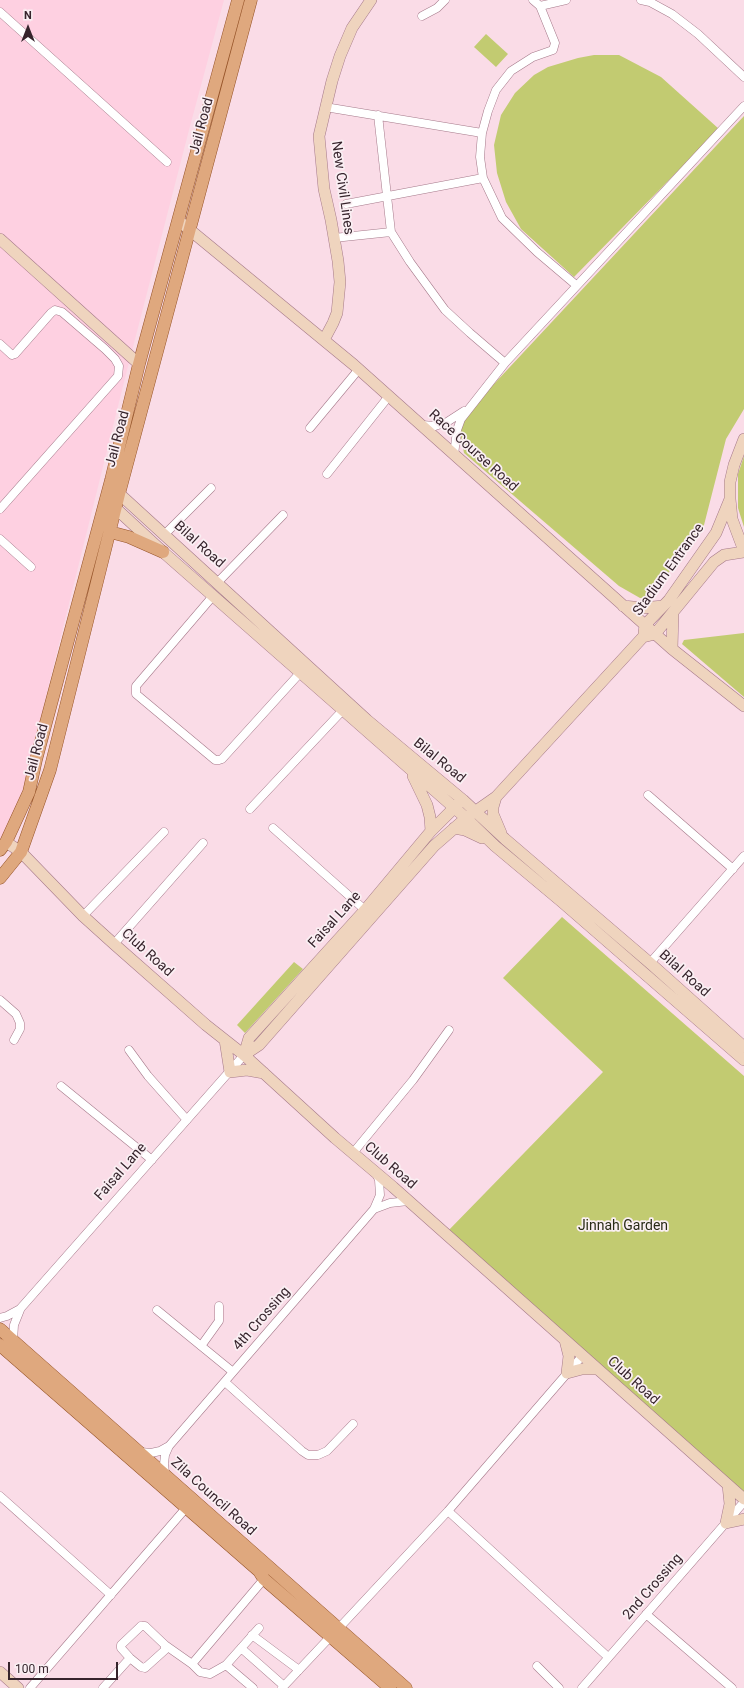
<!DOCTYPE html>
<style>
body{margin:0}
#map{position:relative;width:744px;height:1688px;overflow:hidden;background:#fadce7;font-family:Roboto,sans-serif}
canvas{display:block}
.north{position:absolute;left:8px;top:8px;width:40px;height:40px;-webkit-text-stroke:3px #faeff3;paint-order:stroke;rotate:0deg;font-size:11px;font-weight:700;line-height:16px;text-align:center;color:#36242c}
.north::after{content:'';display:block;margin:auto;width:14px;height:18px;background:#36242c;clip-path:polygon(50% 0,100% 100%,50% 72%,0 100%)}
.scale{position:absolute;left:8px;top:1662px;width:110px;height:18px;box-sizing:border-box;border:2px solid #36242c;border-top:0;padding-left:5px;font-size:12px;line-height:14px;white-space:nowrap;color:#36242c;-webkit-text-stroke:3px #faeff3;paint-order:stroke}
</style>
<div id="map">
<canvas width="744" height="1688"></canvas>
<div class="north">N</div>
<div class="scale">100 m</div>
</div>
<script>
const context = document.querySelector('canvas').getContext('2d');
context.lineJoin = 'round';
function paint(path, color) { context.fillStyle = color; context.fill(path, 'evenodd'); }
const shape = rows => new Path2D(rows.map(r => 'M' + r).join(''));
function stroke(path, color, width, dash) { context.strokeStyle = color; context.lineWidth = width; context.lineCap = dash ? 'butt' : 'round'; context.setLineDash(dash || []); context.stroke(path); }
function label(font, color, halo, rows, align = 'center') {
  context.font = font + ' Roboto,sans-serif'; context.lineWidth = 3.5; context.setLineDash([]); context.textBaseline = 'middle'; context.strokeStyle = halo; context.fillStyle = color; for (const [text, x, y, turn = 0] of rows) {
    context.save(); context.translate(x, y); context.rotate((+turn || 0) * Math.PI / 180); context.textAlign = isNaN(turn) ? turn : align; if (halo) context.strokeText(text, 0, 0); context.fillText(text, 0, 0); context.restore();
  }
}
const built = shape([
 [0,0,224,0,189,130,125,378,23,789,5,834,0,839]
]);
const green = shape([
 [486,34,508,54,496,67,474,47],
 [594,55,619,55,661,77,719,129,574,277,521,229,506,202,497,173,494,145,501,115,515,93,534,75,548,67,578,58],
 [744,116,744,409,726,439,704,525,652,595,648,598,640,598,619,586,464,453,460,432,466,414],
 [744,456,744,527,738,508,738,474],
 [744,633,744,697,682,644,684,640],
 [562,917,744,1076,744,1493,446,1233,603,1072,503,978],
 [294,962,303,969,245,1033,237,1025]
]);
const street = shape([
 [533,0,540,6,555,43,553,50,533,57,511,71,496,90,488,111,482,133,480,157,483,178,502,218,537,252,576,285],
 [641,0,650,2,672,14,698,34,744,77],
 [540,6,566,0],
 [0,12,167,162],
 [422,16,437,8,445,0],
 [325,107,482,133],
 [378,115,391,232],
 [346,204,483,178],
 [334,238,391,232,410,262,445,310,470,333,505,363],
 [0,344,12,355,15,354,51,313,55,310,62,312,105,349,115,359,119,366,118,376,0,509],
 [422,425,435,426,447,422,464,411],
 [310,428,359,369],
 [454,455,457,430,461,419,505,363,744,106],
 [327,474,389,396],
 [164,535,211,488],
 [0,539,31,567],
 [217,583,283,515],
 [213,596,136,686,136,694,215,760,219,760,222,759,300,673],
 [648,795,733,869],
 [250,809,343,710],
 [273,828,365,910],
 [83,916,164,832],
 [114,944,203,843],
 [650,963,744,856],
 [0,1000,16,1014,20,1023,20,1029,14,1040],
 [129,1050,148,1076,187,1120],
 [61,1086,152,1160],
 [353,1153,413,1080,449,1030],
 [374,1209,390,1203,408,1201],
 [157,1310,233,1372],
 [0,1318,7,1316,20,1309,244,1055],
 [13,1341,14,1325,20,1310],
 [201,1346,219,1321,219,1306],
 [225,1382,302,1451,308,1455,318,1455,327,1451,353,1424],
 [141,1452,151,1453,160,1451,169,1446],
 [165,1473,164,1464,165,1455,169,1446,374,1209,380,1195,379,1180,376,1173],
 [0,1496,111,1595],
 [448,1511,608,1657],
 [646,1614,732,1688],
 [141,1626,145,1626,165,1645,165,1650,145,1668,141,1667,130,1658,121,1648,121,1645,141,1626],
 [339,1628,448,1511,583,1355],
 [252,1635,299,1670],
 [165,1645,192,1664,264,1579],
 [241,1648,284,1686],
 [192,1664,200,1672,210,1674,226,1665,259,1628],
 [226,1665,253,1688],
 [537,1666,559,1688],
 [30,1688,186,1508],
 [103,1688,130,1658],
 [282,1688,331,1636],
 [582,1688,744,1502]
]);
const secondary = shape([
 [179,221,354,365,645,625,672,649,744,706],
 [0,239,139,364],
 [324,340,333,323,337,313,340,282,338,261,331,220,324,189,319,136,332,81,340,56,352,28,371,0],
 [744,439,734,465,730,482,730,499,732,519,744,551],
 [113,488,367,720,463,800,505,839,650,963,744,1047],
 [110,503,163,552,466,818,495,846,562,902,744,1060],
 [623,606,643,608,663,606],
 [644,633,645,625,669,600,716,533,730,499],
 [672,649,673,613],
 [413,776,427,805,430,817,431,831],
 [496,797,493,807,493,814,501,833],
 [454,828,465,830,482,838],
 [6,842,21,852,83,916,114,944,206,1025,244,1055,335,1138,393,1187,744,1499],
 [225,1040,230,1072,247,1070,264,1073],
 [244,1055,259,1045,434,846,466,818,496,797,643,637,655,634,714,562,724,555,744,552],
 [244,1055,249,1038,365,910,431,831,458,804],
 [565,1340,569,1356,567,1373,582,1369,597,1369],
 [726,1523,730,1504,728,1485],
 [726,1523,744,1519],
 [0,1672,18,1688]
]);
const primary = shape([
 [110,532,129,537,163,552],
 [0,850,6,842,29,792,36,760,111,480,139,364,238,0],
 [0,878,21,852,50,770,119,494,251,0],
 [0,1329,406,1688],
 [0,1345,259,1571,264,1579,390,1688]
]);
const streetNames = [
 ["Jail Road",202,126,-75],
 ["New Civil Lines",342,188,82],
 ["Jail Road",118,439,-75],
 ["Race Course Road",473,451,42],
 ["Bilal Road",199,545,42],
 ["Stadium Entrance",669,570,-54],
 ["Jail Road",37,752,-75],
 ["Bilal Road",439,761,39],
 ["Faisal Lane",335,920,-48],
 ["Club Road",147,953,42],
 ["Bilal Road",684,974,42],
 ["Club Road",390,1166,41],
 ["Faisal Lane",121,1172,-49],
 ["4th Crossing",262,1319,-49],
 ["Club Road",633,1381,42],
 ["Zila Council Road",213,1497,42],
 ["2nd Crossing",653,1587,-49]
];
const parkNames = [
 ["Jinnah Garden",623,1226]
];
paint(built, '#fed0e1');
paint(green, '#c2cb71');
stroke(street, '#a5798a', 9);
stroke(secondary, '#a5798a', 12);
stroke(primary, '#965429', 13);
stroke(street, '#fff', 8);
stroke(secondary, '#efd4be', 11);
stroke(primary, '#dfa87e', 12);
label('14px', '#36242c', '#faeff3', streetNames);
label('14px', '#292b16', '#faeff3', parkNames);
</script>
